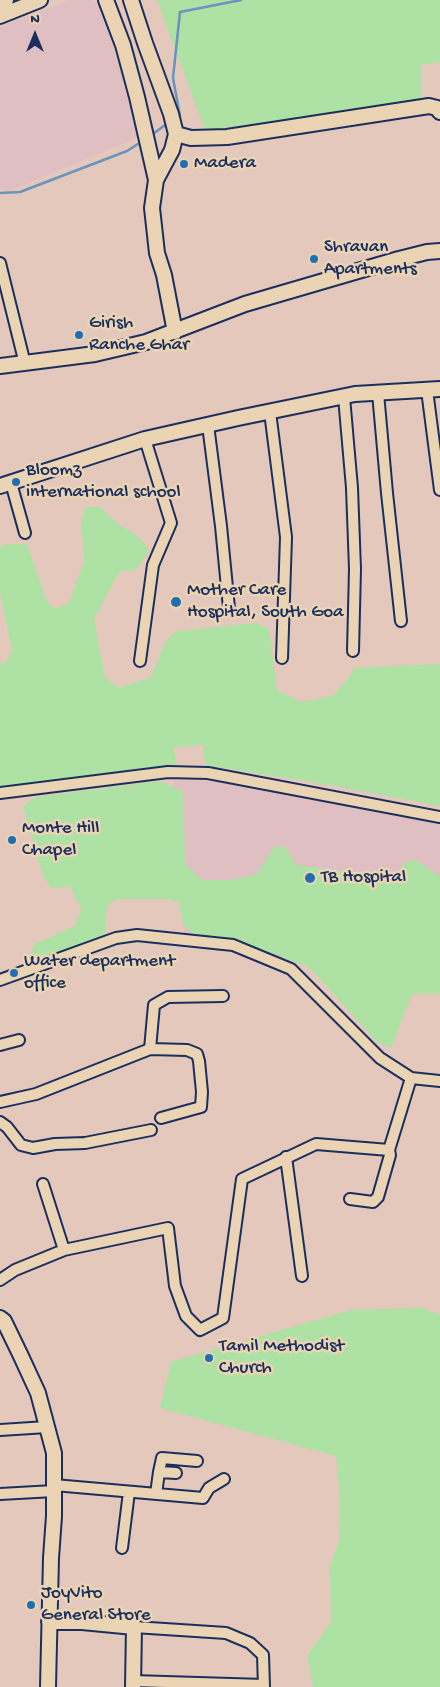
<!DOCTYPE html>
<style>
body{margin:0}
#map{position:relative;width:440px;height:1687px;overflow:hidden;background:#e4c8bc;font-family:"Gochi Hand",sans-serif}
canvas{display:block}
.north{position:absolute;left:10px;top:10px;width:50px;height:50px;-webkit-text-stroke:4px #ead4b3;paint-order:stroke;rotate:0deg;font-size:14px;font-weight:700;line-height:20px;text-align:center;color:#1b2f5e}
.north::after{content:'';display:block;margin:auto;width:18px;height:22px;background:#1b2f5e;clip-path:polygon(50% 0,100% 100%,50% 72%,0 100%)}
</style>
<div id="map">
<canvas width="440" height="1687"></canvas>
<div class="north">N</div>
</div>
<script>
const context = document.querySelector('canvas').getContext('2d');
context.lineJoin = 'round';
function paint(path, color) { context.fillStyle = color; context.fill(path, 'evenodd'); }
const shape = rows => new Path2D(rows.map(r => 'M' + r).join(''));
function stroke(path, color, width, dash) { context.strokeStyle = color; context.lineWidth = width; context.lineCap = dash ? 'butt' : 'round'; context.setLineDash(dash || []); context.stroke(path); }
function label(font, color, halo, rows, align = 'center') {
  context.font = font + ' "Gochi Hand",sans-serif'; context.lineWidth = 5; context.setLineDash([]); context.textBaseline = 'middle'; context.strokeStyle = halo; context.fillStyle = color; for (const [text, x, y, turn = 0] of rows) {
    context.save(); context.translate(x, y); context.rotate((+turn || 0) * Math.PI / 180); context.textAlign = isNaN(turn) ? turn : align; if (halo) context.strokeText(text, 0, 0); context.fillText(text, 0, 0); context.restore();
  }
}
const built = shape([
 [71,0,93,0,96,3,107,28,141,136,9,191,0,189,0,27],
 [173,779,219,782,440,821,440,979,307,951,184,934]
]);
const green = shape([
 [157,0,440,0,440,62,421,65,422,102,205,130],
 [86,507,101,507,117,523,140,538,149,551,137,569,119,572,94,619,105,677,119,688,151,677,165,643,175,631,257,623,269,629,277,690,301,702,333,696,349,677,354,668,440,664,440,806,319,783,205,765,203,745,173,747,177,765,0,787,0,663,6,662,12,651,0,593,0,547,9,544,27,544,46,599,53,609,69,603,84,561,81,520],
 [160,781,183,791,185,864,202,880,231,880,257,874,274,847,285,846,296,865,375,875,401,873,403,863,416,860,440,877,440,994,412,994,391,1048,377,1042,309,967,237,940,191,933,183,924,179,902,168,899,116,899,107,906,105,936,36,962,29,954,35,944,75,926,81,909,70,887,51,888,43,876,23,807,35,797],
 [422,1308,440,1315,440,1687,313,1687,307,1656,331,1622,330,1566,339,1540,340,1501,336,1456,160,1408,171,1362,351,1310]
]);
const stream = shape([
 [177,118,180,116,173,78,180,12,241,0],
 [150,136,168,123],
 [0,193,20,192,127,151,141,142]
]);
const street = shape([
 [0,263,25,364],
 [427,390,440,490],
 [378,393,387,493,401,621],
 [344,397,352,488,355,569,353,651],
 [270,412,286,537,282,658],
 [208,425,221,526,229,608],
 [11,483,25,533],
 [140,661,153,565,171,523,145,439],
 [0,793,168,772,208,773,440,817],
 [0,980,116,938,137,935,233,945,291,969,380,1058,411,1078,440,1081],
 [0,1045,19,1040],
 [150,1049,187,1050,197,1054,199,1061,202,1092,201,1107,161,1118],
 [0,1102,36,1094,150,1049,154,1005,168,997,223,996],
 [0,1122,7,1127,21,1145,33,1148,55,1144,85,1143,151,1130],
 [286,1157,302,1276],
 [43,1184,64,1250,168,1228,175,1286,186,1316,200,1330,223,1318,242,1179,316,1144,389,1150,411,1078],
 [350,1199,373,1202,378,1197,390,1155,389,1150],
 [0,1280,15,1270,64,1250],
 [0,1430,47,1427],
 [159,1472,162,1458,197,1461],
 [54,1485,203,1498,209,1488,224,1479],
 [0,1494,54,1491],
 [156,1494,159,1472,176,1473],
 [122,1548,129,1492],
 [134,1627,226,1633,250,1643,263,1655,264,1687],
 [133,1681,264,1685]
]);
const secondary = shape([
 [106,0,123,45,137,97,156,180],
 [131,0,145,43,171,114,176,134,172,150,156,180,152,208,157,253,164,275,175,332],
 [0,2,6,0],
 [0,16,40,0],
 [176,134,191,138,227,137,429,106,437,108,440,112],
 [0,366,95,354,146,342,245,304,399,259,427,252,440,251],
 [0,486,145,439,238,418,355,394,440,389],
 [0,1318,4,1321,20,1354,38,1393,54,1453,54,1516,51,1558,48,1687],
 [49,1622,82,1622,134,1627,133,1687]
]);
const markers = [
 [184,164,5,"#1f6fb2"],
 [314,259,5,"#1f6fb2"],
 [79,335,5,"#1f6fb2"],
 [16,482,5,"#1f6fb2"],
 [176,602,6,"#1f6fb2"],
 [12,840,5,"#1f6fb2"],
 [310,878,6,"#1f6fb2"],
 [14,973,5,"#1f6fb2"],
 [209,1358,5,"#1f6fb2"],
 [31,1605,5,"#1f6fb2"]
];
const poiNames = [
 ["Madera",194,164],
 ["Shravan",324,248],
 ["Apartments",324,270],
 ["Girish",89,324],
 ["Ranche Ghar",89,346],
 ["Bloomz",26,471],
 ["international school",26,493],
 ["Mother Care",187,591],
 ["Hospital, South Goa",187,613],
 ["Monte Hill",22,829],
 ["Chapel",22,851],
 ["TB Hospital",321,878],
 ["Water department",24,962],
 ["office",24,984],
 ["Tamil Methodist",219,1347],
 ["Church",219,1369],
 ["JoyVito",41,1594],
 ["General Store",41,1616]
];
paint(built, '#e0bfc2');
paint(green, '#ade2a4');
stroke(stream, '#6894bd', 2.5);
stroke(street, '#1b2f5e', 14);
stroke(secondary, '#1b2f5e', 18);
stroke(street, '#ead4b3', 10);
stroke(secondary, '#ead4b3', 14);
for (const [x, y, r, color] of markers) { const dot = new Path2D(); dot.arc(x, y, r, 0, 2 * Math.PI); context.fillStyle = color; context.fill(dot); stroke(dot, '#ead4b3', 2); }
label('19px', '#1b2f5e', '#ead4b3', poiNames, 'left');
</script>
